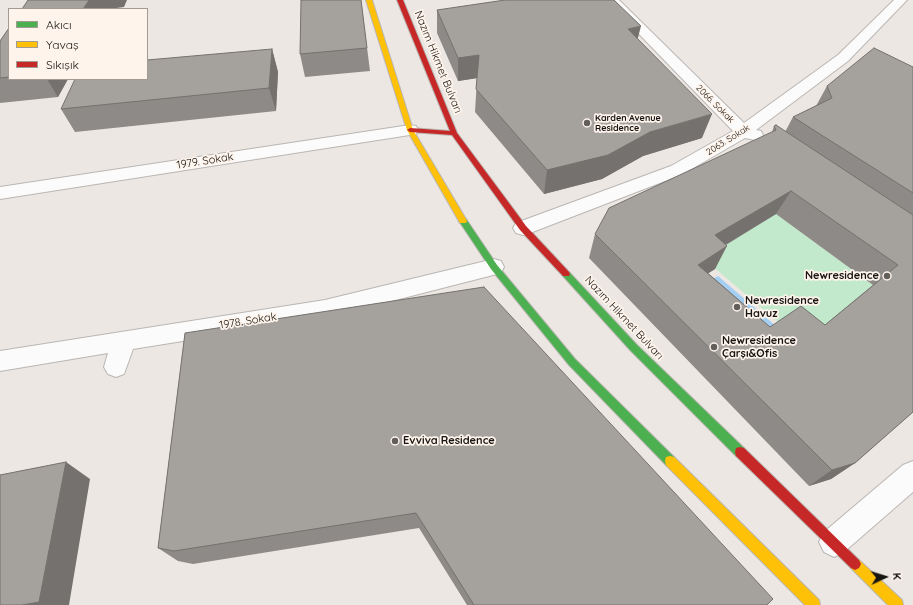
<!DOCTYPE html>
<meta charset="utf-8">
<style>
body{margin:0}
#map{position:relative;width:913px;height:605px;overflow:hidden;background:#ece7e2;font-family:Quicksand,sans-serif}
canvas{display:block}
.legend{position:absolute;left:8px;top:8px;width:140px;height:72px;box-sizing:border-box;background:#fef4ec;border:1px solid #a29a94;margin:0;padding:5px 7px;list-style:none;font-size:12px;color:#171411}
.legend li{display:flex;align-items:center;gap:8px;height:20px}
.legend b{width:20px;border:1px solid #a29a94}
.north{position:absolute;left:865px;top:557px;width:40px;height:40px;-webkit-text-stroke:3px #fef4ec;paint-order:stroke;rotate:86deg;font-size:11px;font-weight:700;line-height:16px;text-align:center;color:#171411}
.north::after{content:'';display:block;margin:auto;width:14px;height:18px;background:#171411;clip-path:polygon(50% 0,100% 100%,50% 72%,0 100%)}
</style>
<div id="map">
<canvas width="913" height="605"></canvas>
<ul class="legend">
<li><b style="height:5px;background:#4caf50"></b>Akıcı</li>
<li><b style="height:5px;background:#ffc107"></b>Yavaş</li>
<li><b style="height:5px;background:#c62828"></b>Sıkışık</li>
</ul>
<div class="north">K</div>
</div>
<script>
const context = document.querySelector('canvas').getContext('2d');
context.lineJoin = 'round';
function paint(path, color) { context.fillStyle = color; context.fill(path, 'evenodd'); }
const shape = rows => new Path2D(rows.map(r => 'M' + r).join(''));
function stroke(path, color, width, dash) { context.strokeStyle = color; context.lineWidth = width; context.lineCap = dash ? 'butt' : 'round'; context.setLineDash(dash || []); context.stroke(path); }
function label(font, color, halo, rows, align = 'center') {
  context.font = font + ' Quicksand,sans-serif'; context.lineWidth = 3.5; context.setLineDash([]); context.textBaseline = 'middle'; context.strokeStyle = halo; context.fillStyle = color; for (const [text, x, y, turn = 0] of rows) {
    context.save(); context.translate(x, y); context.rotate((+turn || 0) * Math.PI / 180); context.textAlign = isNaN(turn) ? turn : align; if (halo) context.strokeText(text, 0, 0); context.fillText(text, 0, 0); context.restore();
  }
}
const green = shape([
 [776,214,877,288,806,346,703,258]
]);
const water = shape([
 [718,276,777,327,756,340,698,287]
]);
const street = shape([
 [606,0,619,0,744,123,838,55,894,0,907,0,848,61,756,130,761,131,763,135,761,139,755,140,745,138,683,174,530,233,523,235,516,233,513,228,516,223,671,166,733,131,606,0],
 [410,125,416,126,418,130,416,134,0,199,0,187,410,125],
 [494,259,501,261,504,267,501,273,325,318,133,349,124,374,116,377,108,374,104,367,108,353,0,371,0,351,325,300,494,259],
 [913,461,913,492,844,552,834,557,824,552,819,542,824,532,903,465,913,461]
]);
const fast = shape([
 [463,218,466,219,497,265,575,359,674,457,675,461,674,465,670,466,666,465,569,365,491,269,459,221,463,218],
 [566,271,569,272,637,345,744,448,745,452,744,456,740,457,736,456,631,351,563,276,562,274,566,271]
]);
const slow = shape([
 [366,0,372,0,413,130,467,221,466,223,460,223,407,130,366,0],
 [670,456,674,457,819,600,820,605,805,605,666,465,665,461,666,457,670,456],
 [855,558,859,560,902,600,903,605,888,605,851,568,849,564,851,560,855,558]
]);
const jam = shape([
 [397,0,403,0,457,133,526,226,569,272,570,274,569,276,563,276,520,230,452,135,410,132,407,130,410,128,450,131,397,0],
 [740,447,744,448,859,560,861,564,859,568,855,570,851,568,736,456,735,452,736,448,740,447]
]);
const wall = shape([
 [361,0,370,71,305,77,300,54],
 [437,10,702,138,643,156,602,179,544,194,475,112,477,78,458,81,437,33],
 [9,28,9,79,68,79,58,97,0,103,0,41],
 [272,49,278,72,276,111,75,132,61,109],
 [913,67,913,412,855,463,831,479,809,486,589,258,595,234,772,132,774,126,785,132,793,117,816,106,827,86],
 [776,214,873,285,825,325,770,327,708,273,715,269,726,245],
 [185,333,767,605,467,605,419,528,193,564,178,561,158,548]
]);
const shadedWall = shape([
 [89,0,127,0,124,7,109,9,83,9],
 [641,26,635,49,628,29],
 [272,49,278,72,276,111,269,88],
 [479,55,478,78,458,81,458,58],
 [47,79,68,79,58,97],
 [712,114,702,138,643,156,602,179,544,194,547,170,650,132],
 [791,191,776,214,703,258,715,235],
 [727,246,715,269,687,287,698,265],
 [66,462,90,479,69,605,22,605],
 [855,463,831,479,809,486,832,470]
]);
const building = shape([
 [28,0,89,0,83,9,22,9,28,0],
 [301,0,361,0,367,48,300,54,301,0],
 [505,0,614,0,641,26,628,29,712,114,650,132,608,155,547,170,476,89,479,55,458,58,437,10,505,0],
 [9,28,9,77,0,78,0,41,9,28],
 [874,48,913,67,913,193,793,117,832,98,827,86,874,48],
 [272,49,269,88,61,109,75,79,147,79,147,60,272,49],
 [776,125,913,215,913,412,855,463,832,470,595,234,609,208,776,130,774,126,776,125],
 [791,191,898,265,825,325,801,306,770,327,698,265,727,246,715,235,791,191],
 [484,287,773,599,767,605,474,605,416,513,174,551,158,548,185,333,484,287],
 [66,462,39,602,22,605,0,605,0,475,66,462]
]);
const markers = [
 [587,123,4,"#625e5a"],
 [887,276,4,"#625e5a"],
 [737,307,4,"#625e5a"],
 [714,347,4,"#625e5a"],
 [395,441,4,"#625e5a"]
];
const farStreetnames = [
 ["2066. Sokak",715,104,45],
 ["2063. Sokak",728,140,-32]
];
const farPoinames = [
 ["Karden Avenue",595,118],
 ["Residence",595,128]
];
const streetNames = [
 ["Nazım Hikmet Bulvarı",438,62,68],
 ["1979. Sokak",205,161,-9],
 ["Nazım Hikmet Bulvarı",624,318,47],
 ["1978. Sokak",248,321,-9]
];
const poiNames = [
 ["Newresidence",879,276,"right"],
 ["Newresidence",745,301],
 ["Havuz",745,314],
 ["Newresidence",722,341],
 ["Çarşı&Ofis",722,354],
 ["Evviva Residence",403,441]
];
paint(green, '#c2e9cb');
paint(water, '#a5cef3');
stroke(street, '#bab6b3', 2);
stroke(fast, '#bab6b3', 2);
stroke(slow, '#bab6b3', 2);
stroke(jam, '#bab6b3', 2);
paint(street, '#fcfbfb');
paint(fast, '#4caf50');
paint(slow, '#ffc107');
paint(jam, '#c62828');
paint(wall, '#8e8a87');
paint(shadedWall, '#74716e');
paint(building, '#a5a19d');
stroke(building, '#74716e', 1);
for (const [x, y, r, color] of markers) { const dot = new Path2D(); dot.arc(x, y, r, 0, 2 * Math.PI); context.fillStyle = color; context.fill(dot); stroke(dot, '#fef4ec', 1.5); }
label('9px', '#171411', '#fef4ec', farStreetnames);
label('bold 9px', '#171411', '#fef4ec', farPoinames, 'left');
label('11px', '#171411', '#fef4ec', streetNames);
label('bold 11px', '#171411', '#fef4ec', poiNames, 'left');
</script>
